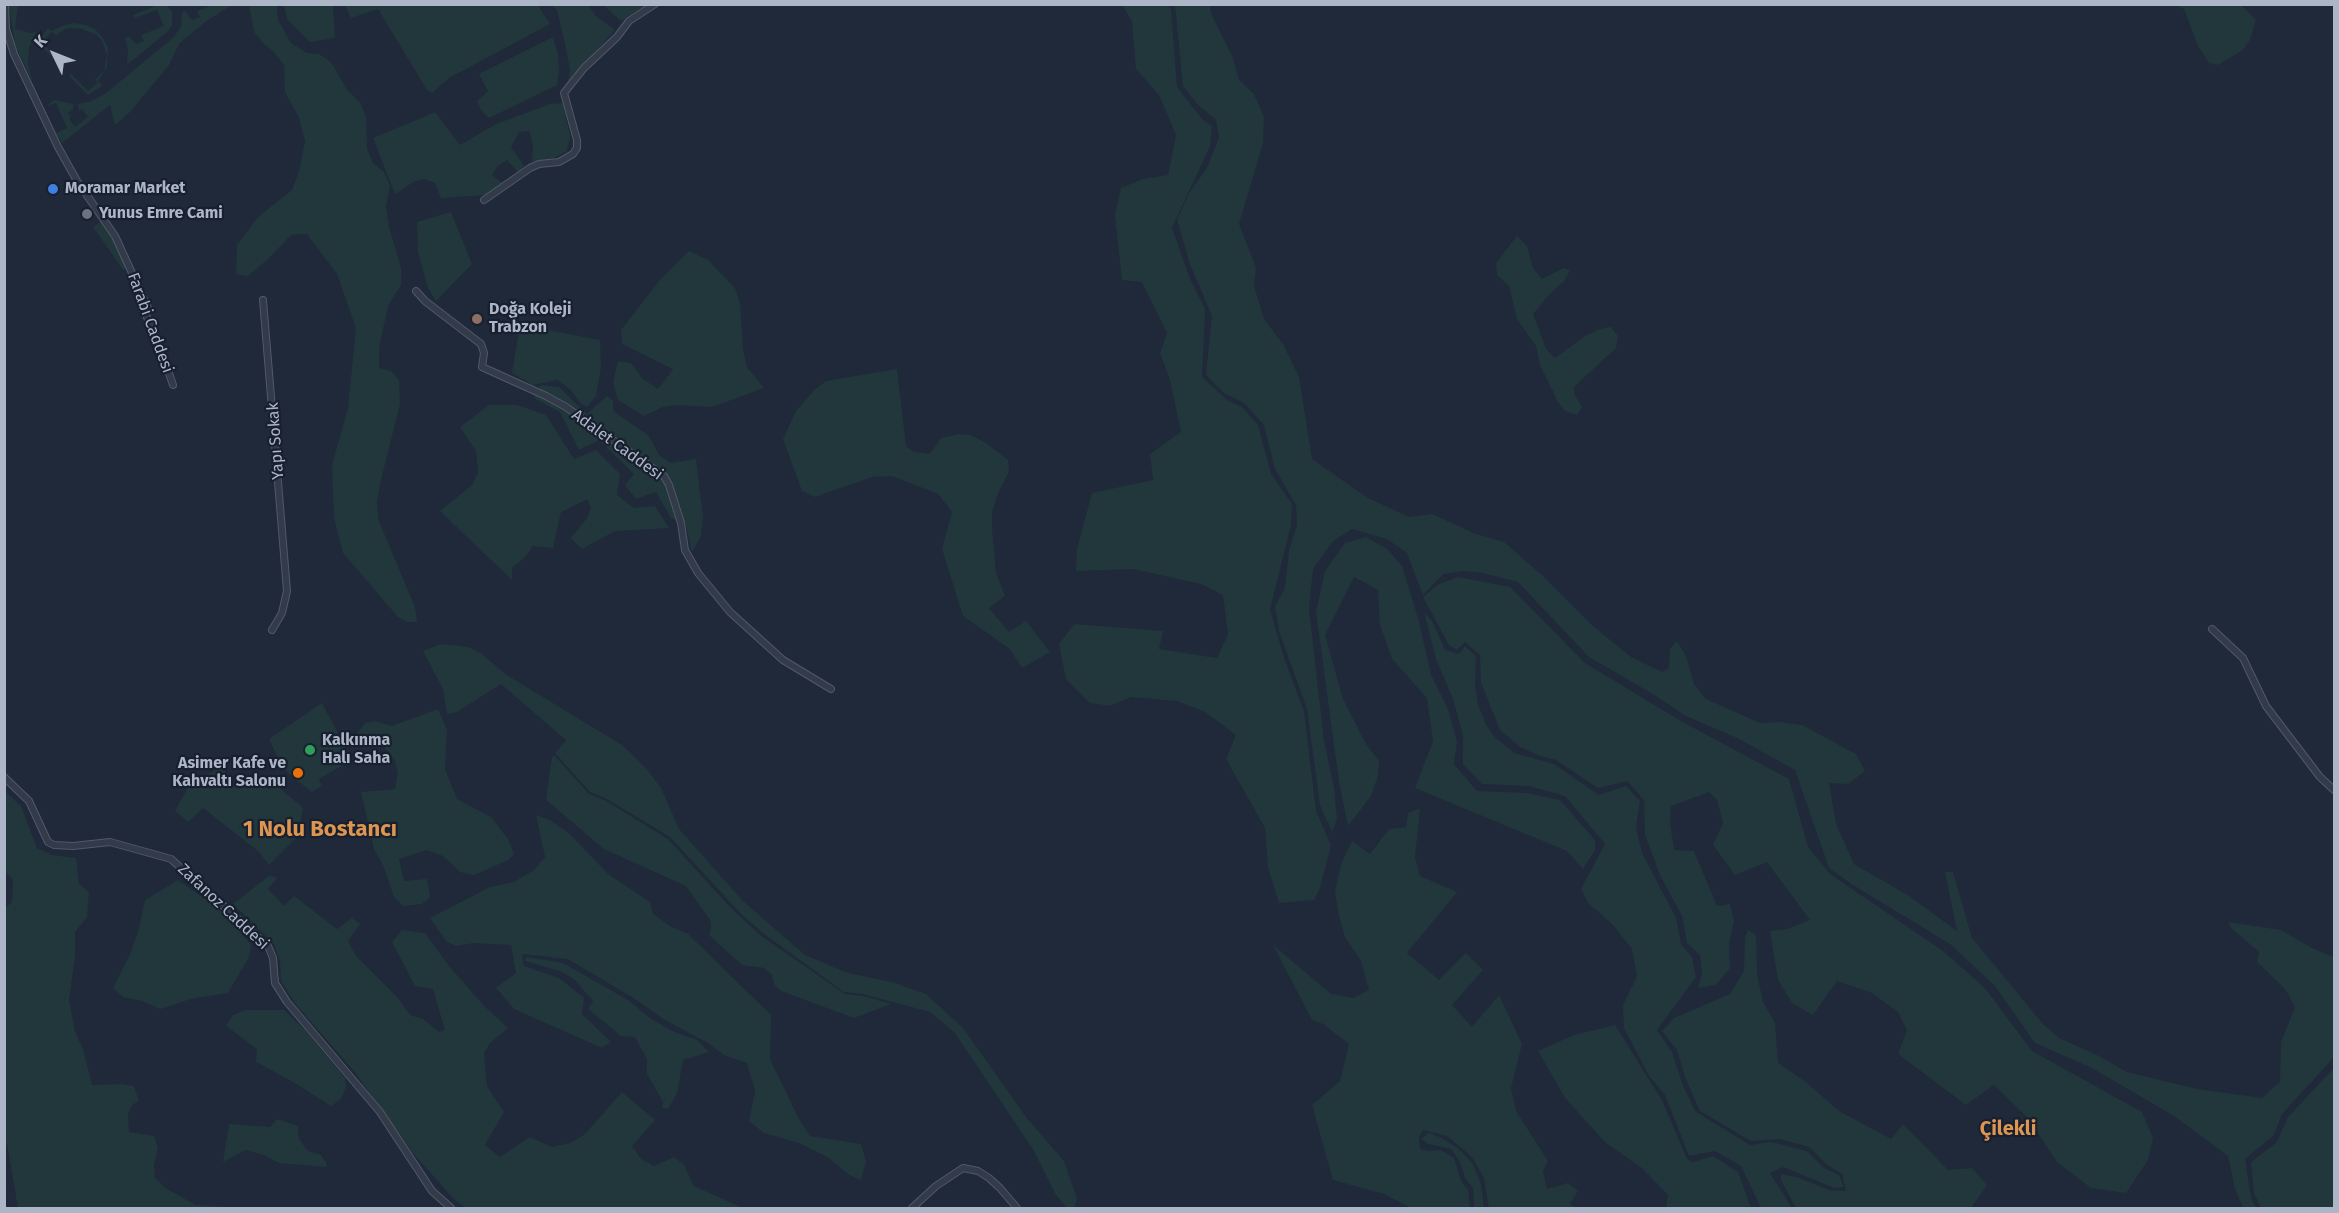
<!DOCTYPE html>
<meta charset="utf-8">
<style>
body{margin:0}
#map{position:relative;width:2339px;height:1213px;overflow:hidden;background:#1f293a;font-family:"Fira Sans",sans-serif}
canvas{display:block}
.frame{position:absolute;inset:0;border:6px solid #adb6c7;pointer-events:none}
.north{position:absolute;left:24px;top:24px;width:60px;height:60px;-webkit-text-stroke:4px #18202f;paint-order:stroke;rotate:313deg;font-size:16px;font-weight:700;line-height:24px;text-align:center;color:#adb6c7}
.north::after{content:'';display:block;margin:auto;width:21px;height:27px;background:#adb6c7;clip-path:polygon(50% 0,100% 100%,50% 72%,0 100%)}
</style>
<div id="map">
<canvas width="2339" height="1213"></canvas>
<div class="frame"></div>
<div class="north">K</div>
</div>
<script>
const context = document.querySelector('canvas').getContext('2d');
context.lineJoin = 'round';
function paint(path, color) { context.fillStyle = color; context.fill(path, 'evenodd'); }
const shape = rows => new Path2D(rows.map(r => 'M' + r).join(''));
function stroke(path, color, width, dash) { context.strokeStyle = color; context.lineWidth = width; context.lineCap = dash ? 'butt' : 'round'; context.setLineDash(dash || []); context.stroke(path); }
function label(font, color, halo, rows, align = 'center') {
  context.font = font + ' "Fira Sans",sans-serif'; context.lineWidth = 4.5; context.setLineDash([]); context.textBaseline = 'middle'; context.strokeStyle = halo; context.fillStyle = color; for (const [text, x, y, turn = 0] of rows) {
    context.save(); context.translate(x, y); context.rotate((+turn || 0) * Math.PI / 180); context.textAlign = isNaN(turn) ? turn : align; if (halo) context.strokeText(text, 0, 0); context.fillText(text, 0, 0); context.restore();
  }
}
const green = shape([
 [215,4,232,5,205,22,179,44,169,65,130,112,115,125,110,105,62,143,56,133,67,128,56,103,47,106,54,100,73,104,73,109,68,113,71,117,69,119,75,127,88,117,82,109,79,111,78,104,92,101,106,93,174,37,181,26,182,12,185,11,192,20,200,17,197,11],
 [9,5,18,5,15,29,31,33,36,32,29,47,28,63,32,80,15,45],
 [158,5,167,5,172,12,172,25,168,31,127,65,128,50,125,39,129,36,136,44,144,41,141,35,164,26,157,10,134,18,133,15],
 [249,5,277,5,278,20,291,43,307,53,319,54,331,62,348,91,360,102,366,117,367,149,373,163,384,172,390,186,386,206,389,227,401,268,401,285,388,306,379,348,379,368,391,371,399,380,400,404,380,484,377,503,379,521,415,607,417,622,407,622,398,617,343,553,334,518,332,465,348,408,356,328,337,274,307,234,291,235,267,260,248,276,236,274,237,245,258,217,292,190,299,171,305,141,299,118,285,92,284,65,274,52,264,44,254,32],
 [284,5,333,5,335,38,310,42,287,19],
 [345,5,538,5,550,24,449,78,432,93,427,90,378,9,351,18],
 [552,5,588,5,596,16,615,30,568,82,570,70,565,44,557,10],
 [603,5,646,5,621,21],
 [1122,5,1168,5,1171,9,1177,87,1203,120,1212,126,1210,146,1172,228,1190,279,1205,309,1202,377,1227,400,1242,407,1258,425,1271,474,1292,504,1291,525,1270,609,1284,658,1304,711,1316,811,1331,845,1320,888,1314,900,1279,903,1268,867,1265,828,1226,759,1236,735,1205,712,1177,701,1131,697,1110,706,1090,703,1066,679,1059,644,1074,624,1163,631,1159,649,1217,658,1228,634,1223,595,1201,584,1133,569,1076,571,1077,549,1092,493,1153,480,1150,454,1181,432,1170,380,1160,353,1167,333,1142,282,1122,280,1115,215,1121,188,1143,179,1168,175,1176,135,1159,95,1136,69,1132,21],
 [1175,5,1210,5,1211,13,1233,58,1239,80,1254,94,1264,117,1263,143,1239,224,1256,268,1254,286,1264,319,1283,344,1299,377,1312,459,1368,498,1409,517,1432,514,1476,534,1504,542,1544,577,1594,627,1631,657,1662,672,1669,668,1670,649,1677,641,1686,656,1694,684,1706,699,1760,723,1779,722,1802,725,1856,754,1865,771,1848,784,1829,783,1836,824,1854,864,1909,896,1957,931,1945,872,1953,872,1972,938,2042,1023,2059,1038,2099,1056,2127,1072,2197,1089,2262,1098,2280,1082,2281,1042,2295,1007,2285,989,2257,962,2259,952,2231,928,2228,922,2281,930,2314,949,2334,957,2334,1057,2282,1114,2274,1135,2245,1159,2251,1198,2256,1208,2243,1208,2235,1189,2228,1156,2174,1116,2092,1068,2035,1043,1995,986,1950,944,1853,885,1829,868,1795,770,1737,738,1684,715,1656,696,1589,657,1518,582,1482,573,1464,571,1443,574,1423,595,1407,553,1387,539,1352,529,1333,541,1313,569,1309,609,1324,741,1334,788,1337,819,1332,832,1320,805,1307,709,1279,631,1275,606,1285,588,1289,551,1297,525,1296,505,1275,469,1264,425,1244,403,1224,393,1206,375,1212,316,1190,264,1177,220,1189,193,1207,168,1219,137,1216,120,1197,104,1183,86],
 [2176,5,2241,5,2256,20,2250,40,2243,50,2218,65,2209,63,2198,46,2184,9],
 [74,23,86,25,95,29,103,38,108,48,107,67,98,81,102,86,88,95,69,76,71,74,88,91,98,82,95,79,104,71,107,55,102,41,97,35,82,29,73,28,65,29,56,36,52,32,41,42,59,60,57,62,38,42,48,28,52,31,62,26],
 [553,37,558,54,559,71,557,85,489,118,481,110,477,101,488,91,479,74],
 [563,103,570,136,567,151,548,161,532,161,533,146,529,131,519,132,511,147,524,166,518,172,507,160,498,166,492,175,502,183,487,195,441,198,435,183,424,179,415,181,395,194,373,138,435,112,460,145,496,124,550,104],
 [451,212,472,264,436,301,428,288,418,252,417,222],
 [100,222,105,224,127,266,123,270,93,227],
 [1517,236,1527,246,1533,268,1542,279,1564,268,1570,270,1564,281,1549,295,1533,314,1546,349,1555,358,1585,336,1600,329,1611,327,1618,336,1616,348,1574,387,1574,393,1582,407,1577,415,1565,411,1558,402,1540,365,1536,346,1517,319,1509,286,1497,275,1496,263],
 [689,251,708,260,735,288,740,303,743,349,747,367,764,388,712,407,679,405,663,407,644,416,618,400,613,382,618,361,631,363,643,379,658,389,673,369,622,344,621,330,659,281],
 [542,329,600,340,601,367,596,396,587,407,581,404,570,389,557,380,533,385,512,373,519,331],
 [897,369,906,446,914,452,930,454,941,438,959,434,970,435,986,443,1008,460,1009,471,998,493,992,512,992,528,996,573,1005,596,989,608,1009,632,1026,621,1050,652,1022,668,1010,649,963,616,942,549,952,512,938,494,892,476,872,477,815,497,802,491,783,439,796,411,814,390,826,381],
 [540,385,559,387,587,414,607,396,613,401,613,411,648,435,660,456,671,463,696,459,703,518,701,536,692,552,686,526,671,518,656,492,636,499,625,485,634,474,599,440,579,450,560,412,534,398],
 [489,405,517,405,546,415,574,459,596,450,620,474,617,495,634,508,655,506,669,528,615,531,582,549,571,538,587,518,591,508,587,499,561,512,553,548,533,546,525,557,512,568,512,580,440,511,472,485,478,473,476,451,460,427],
 [1366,537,1387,549,1402,566,1419,621,1431,675,1448,709,1457,741,1454,764,1477,791,1527,793,1560,800,1595,840,1595,850,1583,869,1567,851,1415,788,1433,741,1427,698,1392,659,1380,625,1378,590,1354,577,1325,635,1343,699,1366,744,1379,761,1378,776,1371,796,1348,826,1339,782,1316,612,1325,571,1345,543],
 [1458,577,1510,587,1585,663,1679,720,1789,779,1808,847,1830,874,1943,951,1985,988,2032,1051,2142,1112,2153,1138,2148,1160,2126,1193,2091,1188,2057,1162,2028,1118,1994,1085,1966,1105,1898,1054,1907,1030,1898,1012,1872,993,1837,981,1813,1015,1792,1003,1778,980,1770,931,1787,929,1810,920,1767,862,1735,875,1713,845,1723,823,1717,800,1709,792,1671,806,1670,822,1674,850,1694,851,1717,906,1730,904,1734,921,1729,943,1730,968,1716,985,1698,988,1702,974,1700,955,1687,943,1682,916,1660,875,1645,835,1644,800,1627,781,1598,788,1556,760,1540,756,1520,747,1500,730,1481,683,1480,655,1465,642,1457,650,1449,645,1423,597,1437,585],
 [1424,612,1432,621,1445,650,1459,654,1465,646,1476,656,1475,684,1478,704,1486,725,1494,736,1514,753,1554,764,1599,795,1626,786,1640,801,1636,827,1642,853,1676,918,1681,944,1692,957,1696,977,1657,1030,1672,1052,1682,1083,1695,1111,1750,1145,1771,1142,1807,1151,1824,1168,1839,1175,1844,1187,1834,1188,1783,1167,1770,1173,1792,1208,1761,1208,1741,1166,1715,1151,1689,1156,1665,1095,1649,1076,1624,1028,1623,1005,1637,976,1632,949,1612,924,1588,903,1581,889,1605,844,1565,796,1529,786,1482,784,1463,764,1463,735,1453,699,1436,659],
 [441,644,468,647,482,654,505,674,622,745,646,768,661,788,679,829,743,901,805,955,845,972,895,983,926,994,963,1028,1026,1117,1064,1161,1077,1199,1074,1208,1067,1208,1056,1195,1034,1151,955,1033,930,1012,863,994,844,992,764,934,741,914,670,837,607,799,590,792,555,753,566,740,501,684,457,712,447,714,443,689,423,651],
 [322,703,352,760,319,779,322,786,312,792,289,774,282,766,269,739],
 [438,709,447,730,445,769,457,799,491,817,508,839,514,854,508,860,474,875,460,872,443,856,427,850,399,859,404,881,427,879,430,897,422,904,403,906,394,897,383,865,374,849,361,792,395,789,398,773,394,759,384,747,356,735,365,723,375,721,392,726],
 [555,756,589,794,606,801,668,839,729,906,760,935,845,994,863,996,891,1004,854,1018,781,991,774,984,772,975,764,968,742,965,709,935,711,928,710,920,686,886,604,849,546,800,552,757],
 [221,766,239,789,259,775,272,781,303,808,298,836,269,865,258,851,203,808,188,822,175,811,189,786],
 [5,791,21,806,37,848,52,855,76,858,79,884,89,892,87,917,75,932,75,957,69,1000,75,1032,83,1049,92,1085,121,1084,134,1086,139,1101,132,1105,128,1114,129,1132,154,1136,158,1148,154,1165,155,1178,167,1189,196,1205,244,1208,18,1208,7,1144,4,1138,4,909,12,902,13,880,5,871],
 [1420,808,1415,857,1420,876,1457,892,1407,953,1439,980,1466,953,1483,970,1452,1005,1472,1027,1499,995,1522,1044,1511,1088,1516,1111,1548,1161,1543,1171,1547,1189,1568,1183,1578,1191,1570,1204,1576,1208,1489,1208,1484,1178,1472,1157,1447,1136,1423,1130,1419,1137,1420,1149,1428,1151,1441,1150,1454,1158,1461,1181,1468,1190,1470,1208,1411,1208,1384,1194,1333,1180,1312,1105,1340,1081,1349,1044,1323,1024,1312,1020,1273,945,1331,994,1353,998,1369,990,1361,961,1345,937,1338,912,1335,891,1341,864,1352,841,1370,854,1389,829,1406,827,1408,813],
 [536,815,550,820,570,834,608,874,650,902,653,914,670,926,688,934,771,1015,770,1059,800,1121,810,1136,861,1144,866,1161,861,1180,849,1175,829,1158,799,1143,764,1133,749,1121,755,1091,747,1063,724,1055,708,1043,665,1020,635,999,568,959,522,954,524,966,559,978,584,998,582,1014,611,1042,602,1048,514,1009,496,988,516,973,511,945,474,943,456,946,446,941,430,918,490,887,514,882,534,870,545,857],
 [270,875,277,878,268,889,284,906,294,896,337,929,352,918,360,924,348,941,356,956,397,997,410,1015,423,1019,439,1032,445,1030,433,989,415,986,392,942,402,930,425,933,449,966,484,1006,508,1028,490,1043,484,1053,487,1086,504,1112,485,1145,500,1157,530,1137,552,1147,570,1143,584,1135,622,1092,655,1120,632,1146,641,1159,654,1166,674,1157,684,1165,694,1186,743,1208,465,1208,452,1197,412,1152,354,1071,297,1006,281,981,280,961,274,944,233,904],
 [178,880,214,905,235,925,251,945,249,957,228,993,194,998,160,1009,142,1001,123,997,113,988,130,954,138,932,145,900],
 [1748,930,1756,935,1757,974,1763,1002,1775,1023,1778,1063,1806,1082,1839,1111,1891,1139,1903,1124,1948,1170,1972,1168,1987,1185,1971,1208,1796,1208,1781,1180,1781,1174,1799,1178,1829,1190,1846,1191,1842,1174,1827,1165,1809,1147,1779,1139,1751,1141,1700,1111,1685,1077,1677,1050,1662,1031,1674,1018,1730,994,1744,971,1745,937],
 [526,957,563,963,628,1000,650,1018,672,1031,697,1040,709,1052,683,1060,677,1093,668,1109,662,1108,663,1102,647,1074,647,1059,635,1037,621,1036,588,1009,593,1001,574,979,560,971,525,961],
 [246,1010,284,1010,306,1031,345,1078,346,1087,341,1099,331,1106,293,1082,256,1062,257,1049,226,1026,233,1015],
 [1615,1025,1662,1100,1687,1159,1693,1162,1713,1156,1738,1172,1751,1208,1666,1208,1668,1195,1642,1168,1606,1143,1565,1098,1538,1051,1574,1035],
 [2334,1068,2334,1208,2261,1208,2254,1193,2251,1162,2277,1142,2288,1117],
 [277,1119,298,1126,299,1139,308,1151,321,1155,327,1164,326,1167,279,1163,264,1155,246,1150,223,1162,229,1124,270,1127],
 [1429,1133,1442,1138,1459,1149,1473,1164,1481,1184,1484,1208,1474,1208,1473,1188,1465,1178,1460,1162,1451,1149,1428,1144,1421,1139]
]);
const tertiary = shape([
 [5,4,6,29,14,54,58,147,77,181,115,236,148,308,146,315,159,344,173,385],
 [484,200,530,168,539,164,559,162,573,154,577,148,577,140,564,93,584,68,617,37,629,21,655,4],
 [416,291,425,301,481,344,484,353,482,367,546,396,566,407,664,476,669,485,681,523,685,550,698,573,730,612,783,660,831,689],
 [263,300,287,591,282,613,272,630],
 [2212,629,2243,658,2266,706,2320,777,2334,790],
 [4,777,29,801,48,842,54,845,73,846,110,842,171,859,268,946,273,958,275,983,287,1002,380,1112,432,1191,451,1208],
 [912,1208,936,1186,963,1168,978,1171,989,1178,1000,1188,1017,1208]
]);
const markers = [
 [53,189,6,"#3f7fe0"],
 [87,214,6,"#6b7280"],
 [477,319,6,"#8d6e63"],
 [310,750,6,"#2e9e5b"],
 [298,773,6,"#e8710a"]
];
const poiNames = [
 ["Moramar Market",65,189],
 ["Yunus Emre Cami",99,214],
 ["Doğa Koleji",489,310],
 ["Trabzon",489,328],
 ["Kalkınma",322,741],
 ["Halı Saha",322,759],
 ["Asimer Kafe ve",286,764,"right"],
 ["Kahvaltı Salonu",286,782,"right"]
];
const streetNames = [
 ["Farabi Caddesi",150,323,70],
 ["Yapı Sokak",276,441,-94],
 ["Adalet Caddesi",617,445,36],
 ["Zafanoz Caddesi",223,907,43]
];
const quarterNames = [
 ["Çilekli",2008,1129]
];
const districtNames = [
 ["1 Nolu Bostancı",320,830]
];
paint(green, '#21373b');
stroke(tertiary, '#505968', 8);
stroke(tertiary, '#333b4a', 6);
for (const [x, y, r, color] of markers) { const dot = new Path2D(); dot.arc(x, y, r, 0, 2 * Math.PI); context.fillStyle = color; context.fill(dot); stroke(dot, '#18202f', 2); }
label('bold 16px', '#adb6c7', '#18202f', poiNames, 'left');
label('16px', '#adb6c7', '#18202f', streetNames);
label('bold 20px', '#dd9652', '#18202f', quarterNames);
label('bold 22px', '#dd9652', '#18202f', districtNames);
</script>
